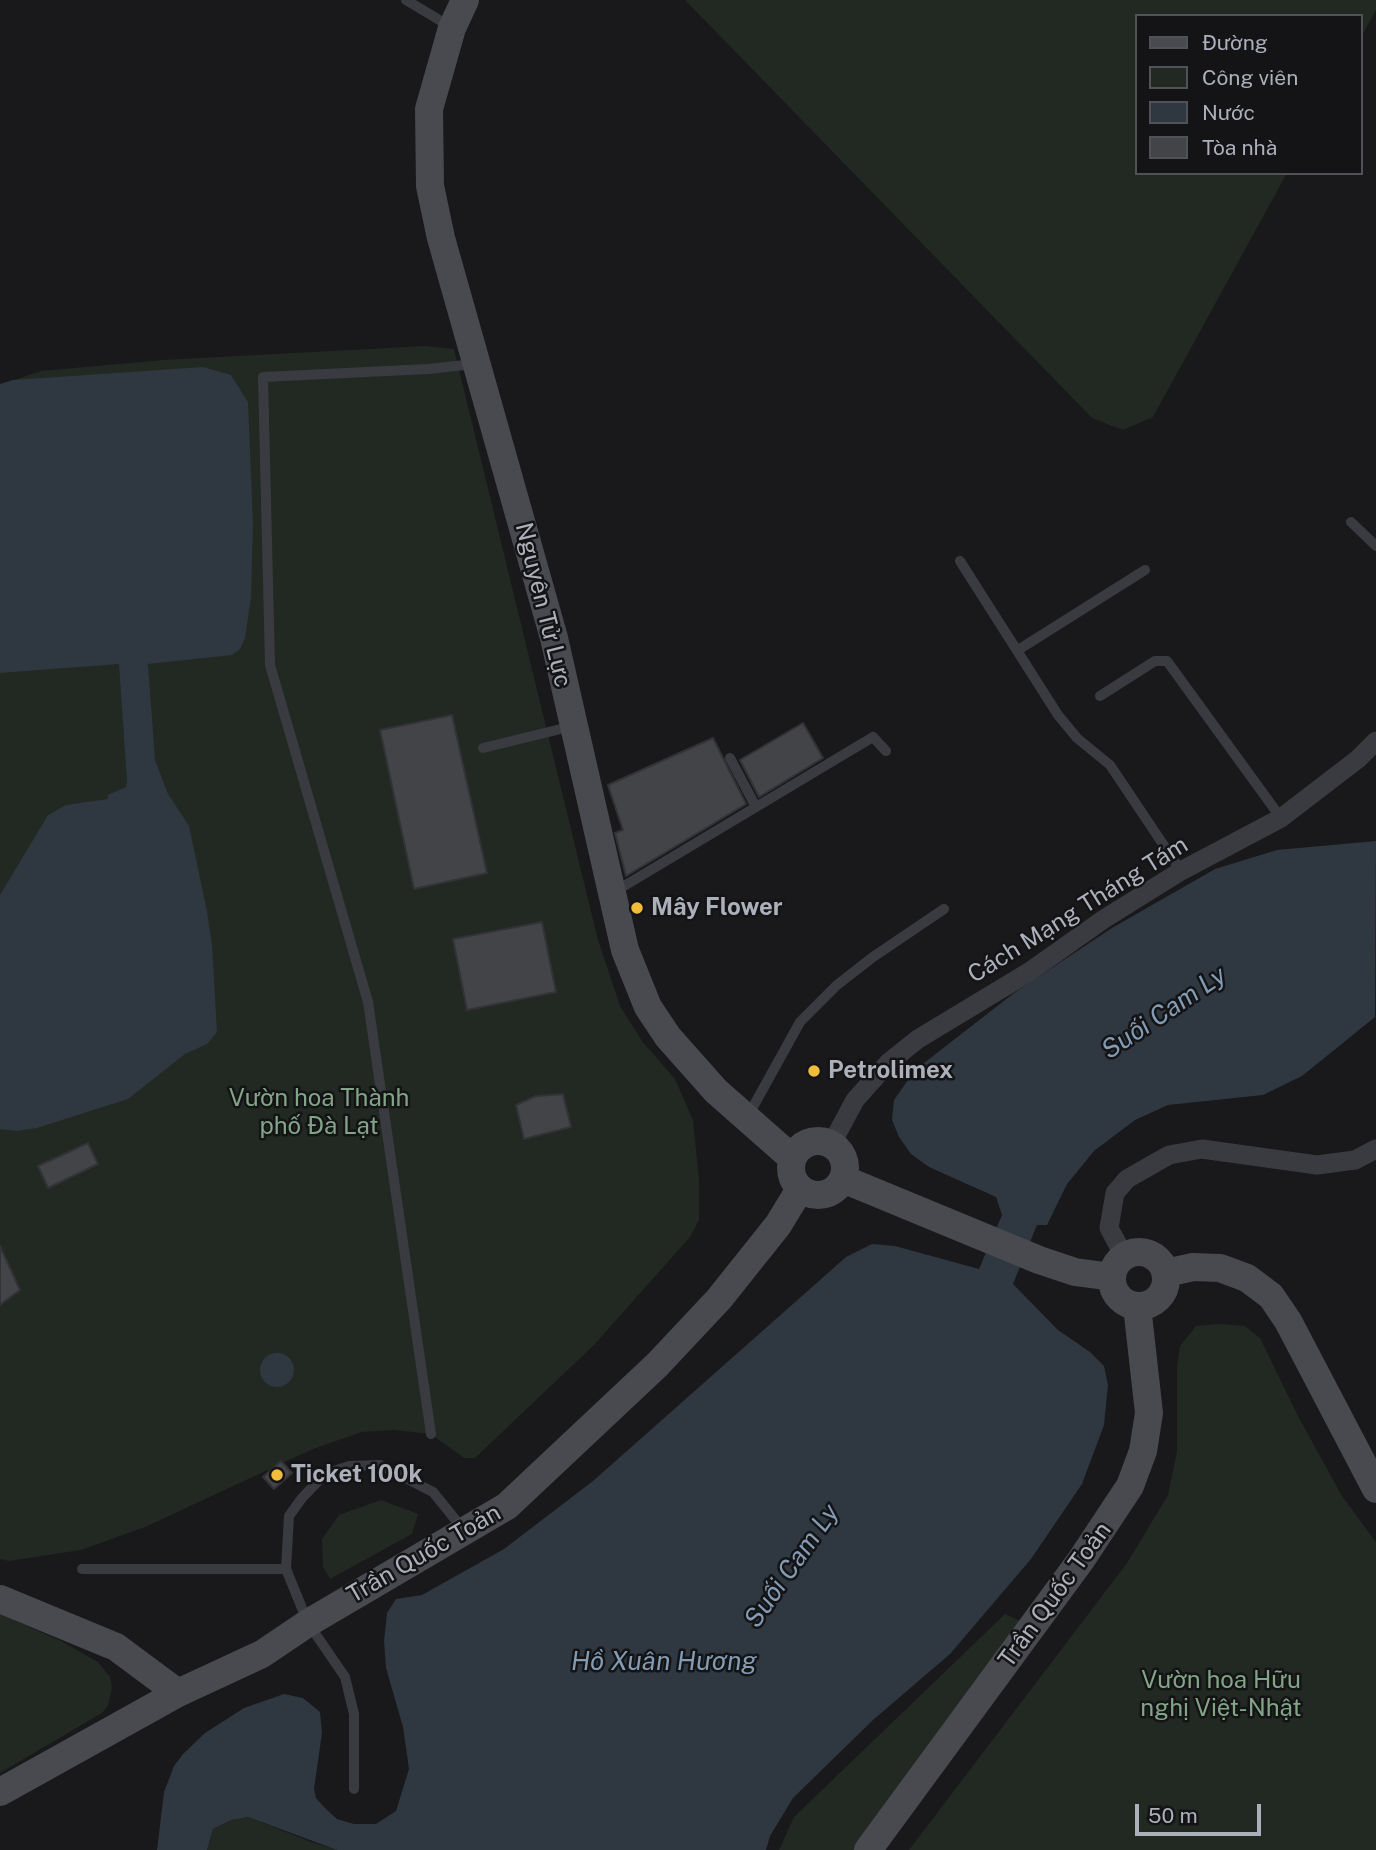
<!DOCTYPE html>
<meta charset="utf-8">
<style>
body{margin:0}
#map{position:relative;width:1376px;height:1850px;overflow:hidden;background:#19191b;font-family:"Public Sans",sans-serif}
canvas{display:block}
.legend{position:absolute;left:1135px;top:14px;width:228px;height:161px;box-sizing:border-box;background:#141416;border:2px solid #515258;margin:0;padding:9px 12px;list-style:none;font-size:21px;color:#acb0bb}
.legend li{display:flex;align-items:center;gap:14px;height:35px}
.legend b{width:35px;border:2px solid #515258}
.scale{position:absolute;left:1135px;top:1804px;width:126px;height:32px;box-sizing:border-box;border:4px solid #acb0bb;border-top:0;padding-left:9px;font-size:21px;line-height:24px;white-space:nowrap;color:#acb0bb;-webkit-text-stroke:5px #141416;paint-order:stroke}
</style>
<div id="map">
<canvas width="1376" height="1850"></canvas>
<ul class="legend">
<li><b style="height:9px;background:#484a50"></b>Đường</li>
<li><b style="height:19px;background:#212922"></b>Công viên</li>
<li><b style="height:19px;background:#2f3740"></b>Nước</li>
<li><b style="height:19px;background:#434448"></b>Tòa nhà</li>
</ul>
<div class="scale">50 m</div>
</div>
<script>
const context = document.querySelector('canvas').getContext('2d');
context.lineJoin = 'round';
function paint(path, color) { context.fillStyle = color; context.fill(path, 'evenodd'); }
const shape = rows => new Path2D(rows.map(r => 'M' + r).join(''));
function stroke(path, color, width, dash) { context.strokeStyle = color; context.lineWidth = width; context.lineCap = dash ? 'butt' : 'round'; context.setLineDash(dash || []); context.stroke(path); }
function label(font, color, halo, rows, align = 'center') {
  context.font = font + ' "Public Sans",sans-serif'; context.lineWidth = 5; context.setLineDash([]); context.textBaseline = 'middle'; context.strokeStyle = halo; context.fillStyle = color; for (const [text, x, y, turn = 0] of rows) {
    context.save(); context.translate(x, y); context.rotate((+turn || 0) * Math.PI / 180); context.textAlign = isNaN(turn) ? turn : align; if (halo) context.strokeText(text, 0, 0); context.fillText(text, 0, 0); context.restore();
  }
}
const green = shape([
 [685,0,1376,0,1376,10,1360,39,1360,16,1136,16,1136,173,1287,173,1153,417,1123,430,1092,418],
 [425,346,454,349,598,940,620,1006,642,1041,675,1079,693,1120,699,1180,699,1220,690,1237,594,1345,475,1458,464,1458,431,1434,394,1430,362,1432,313,1449,145,1527,81,1550,9,1561,0,1559,0,385,41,371,163,360],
 [1219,1324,1245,1326,1260,1338,1298,1416,1342,1496,1376,1542,1376,1850,909,1850,1127,1563,1168,1495,1177,1452,1177,1367,1180,1346,1196,1326],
 [381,1500,418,1514,412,1534,330,1579,323,1567,322,1539,339,1515],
 [0,1614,61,1641,98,1662,110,1677,112,1687,108,1706,102,1713,0,1773],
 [1005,1614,1025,1623,865,1850,779,1850,794,1817],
 [248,1817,311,1842,337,1850,207,1850,213,1829,231,1820]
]);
const water = shape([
 [203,367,231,375,248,402,253,524,251,597,245,638,240,649,232,655,148,664,155,760,168,794,189,826,207,911,212,945,217,1032,207,1044,185,1054,128,1099,37,1128,17,1131,0,1129,0,895,48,815,66,805,108,799,108,795,126,787,127,781,119,664,0,673,0,384,13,380],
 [1376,841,1375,1017,1302,1076,1263,1095,1168,1105,1135,1120,1094,1151,1067,1184,1047,1225,1037,1225,1013,1284,1058,1330,1090,1352,1104,1366,1108,1385,1104,1425,1082,1484,1031,1559,950,1654,873,1720,793,1798,770,1836,766,1850,337,1850,248,1817,231,1820,213,1829,207,1850,157,1850,164,1792,174,1766,183,1754,205,1733,244,1708,284,1694,303,1698,320,1712,322,1733,314,1789,316,1798,324,1807,337,1819,354,1824,376,1824,396,1811,409,1769,403,1727,386,1668,384,1641,387,1613,396,1599,422,1595,504,1549,593,1481,846,1257,872,1244,895,1246,979,1269,1002,1215,996,1197,929,1167,911,1154,899,1137,892,1120,894,1100,915,1070,1014,993,1112,928,1215,869,1277,850],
 '260 1370a17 17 0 1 1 34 0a17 17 0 1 1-34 0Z'
]);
const building = shape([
 [452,715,487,873,414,889,380,730,452,715],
 [803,723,823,758,759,797,740,760,803,723],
 [713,738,746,804,626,876,615,833,623,830,608,785,713,738],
 [542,922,556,992,467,1010,453,939,542,922],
 [563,1094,571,1127,524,1139,516,1105,536,1096,563,1094],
 [88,1143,98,1164,48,1188,38,1166,88,1143],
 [0,1246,20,1290,0,1305,0,1246],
 [281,1461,292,1473,274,1489,263,1477,281,1461]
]);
const service = shape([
 [406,0,451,27],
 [1351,522,1376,546],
 [960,561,1058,715,1077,738,1110,765,1181,871],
 [1018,650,1145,570],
 [1100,696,1155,661,1167,661,1281,818],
 [483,748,573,726],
 [730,758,756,807],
 [614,892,873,737,886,751],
 [748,1116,800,1022,837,985,873,957,944,909],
 [431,1434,368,1002,270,665,263,377,428,369,474,364],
 [82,1569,286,1569],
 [354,1789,354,1714,345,1677,308,1623,286,1569,289,1516,302,1498,325,1474,349,1466,380,1465,433,1492,463,1529]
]);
const minor = shape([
 [831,1145,855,1100,888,1063,918,1039,1029,972,1104,919,1181,871,1281,818,1358,759,1376,741],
 [1124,1256,1109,1228,1115,1193,1127,1179,1169,1155,1202,1149,1317,1165,1355,1160,1376,1149]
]);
const secondary = shape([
 [465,0,452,28,429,109,430,186,441,238,554,638,625,950,648,1007,668,1037,716,1091,792,1158],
 '791 1168a27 27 0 1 1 54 0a27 27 0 1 1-54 0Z',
 [843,1179,1039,1260,1075,1272,1112,1277],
 '1112 1279a27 27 0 1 1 54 0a27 27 0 1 1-54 0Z',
 [1166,1273,1193,1267,1220,1268,1247,1278,1271,1296,1288,1321,1376,1489],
 [0,1599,116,1647,178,1693],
 [0,1792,178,1693,262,1654,308,1623,507,1506,657,1365,719,1299,778,1225,800,1189],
 [868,1850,1081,1560,1130,1486,1143,1451,1149,1413,1137,1306]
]);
const markers = [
 [637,908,7,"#f1bc3c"],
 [814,1071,7,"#f1bc3c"],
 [277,1475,7,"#f1bc3c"]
];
const streetNames = [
 ["Nguyên Tử Lực",543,605,76],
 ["Cách Mạng Tháng Tám",1078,910,-32],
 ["Trần Quốc Toản",424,1554,-30],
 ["Trần Quốc Toản",1055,1595,-54]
];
const poiNames = [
 ["Mây Flower",651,908],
 ["Petrolimex",828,1071],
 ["Ticket 100k",291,1475]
];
const parkNames = [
 ["Vườn hoa Thành",319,1099],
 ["phố Đà Lạt",319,1127],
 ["Vườn hoa Hữu",1221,1681],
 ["nghị Việt-Nhật",1221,1709]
];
const waterNames = [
 ["Suối Cam Ly",1164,1013,-34],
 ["Suối Cam Ly",792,1566,-55],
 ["Hồ Xuân Hương",664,1662]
];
paint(green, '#212922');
paint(water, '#2f3740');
paint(building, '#434448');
stroke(building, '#333337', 2);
stroke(service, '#3a3b40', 10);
stroke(minor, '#3a3b40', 19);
stroke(secondary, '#484a50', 28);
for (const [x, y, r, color] of markers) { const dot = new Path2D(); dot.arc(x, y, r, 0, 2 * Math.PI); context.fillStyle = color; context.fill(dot); stroke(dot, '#141416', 2.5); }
label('24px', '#acb0bb', '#141416', streetNames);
label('bold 24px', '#acb0bb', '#141416', poiNames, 'left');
label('24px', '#83a587', '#141416', parkNames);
label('italic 26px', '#839cb5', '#141416', waterNames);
</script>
